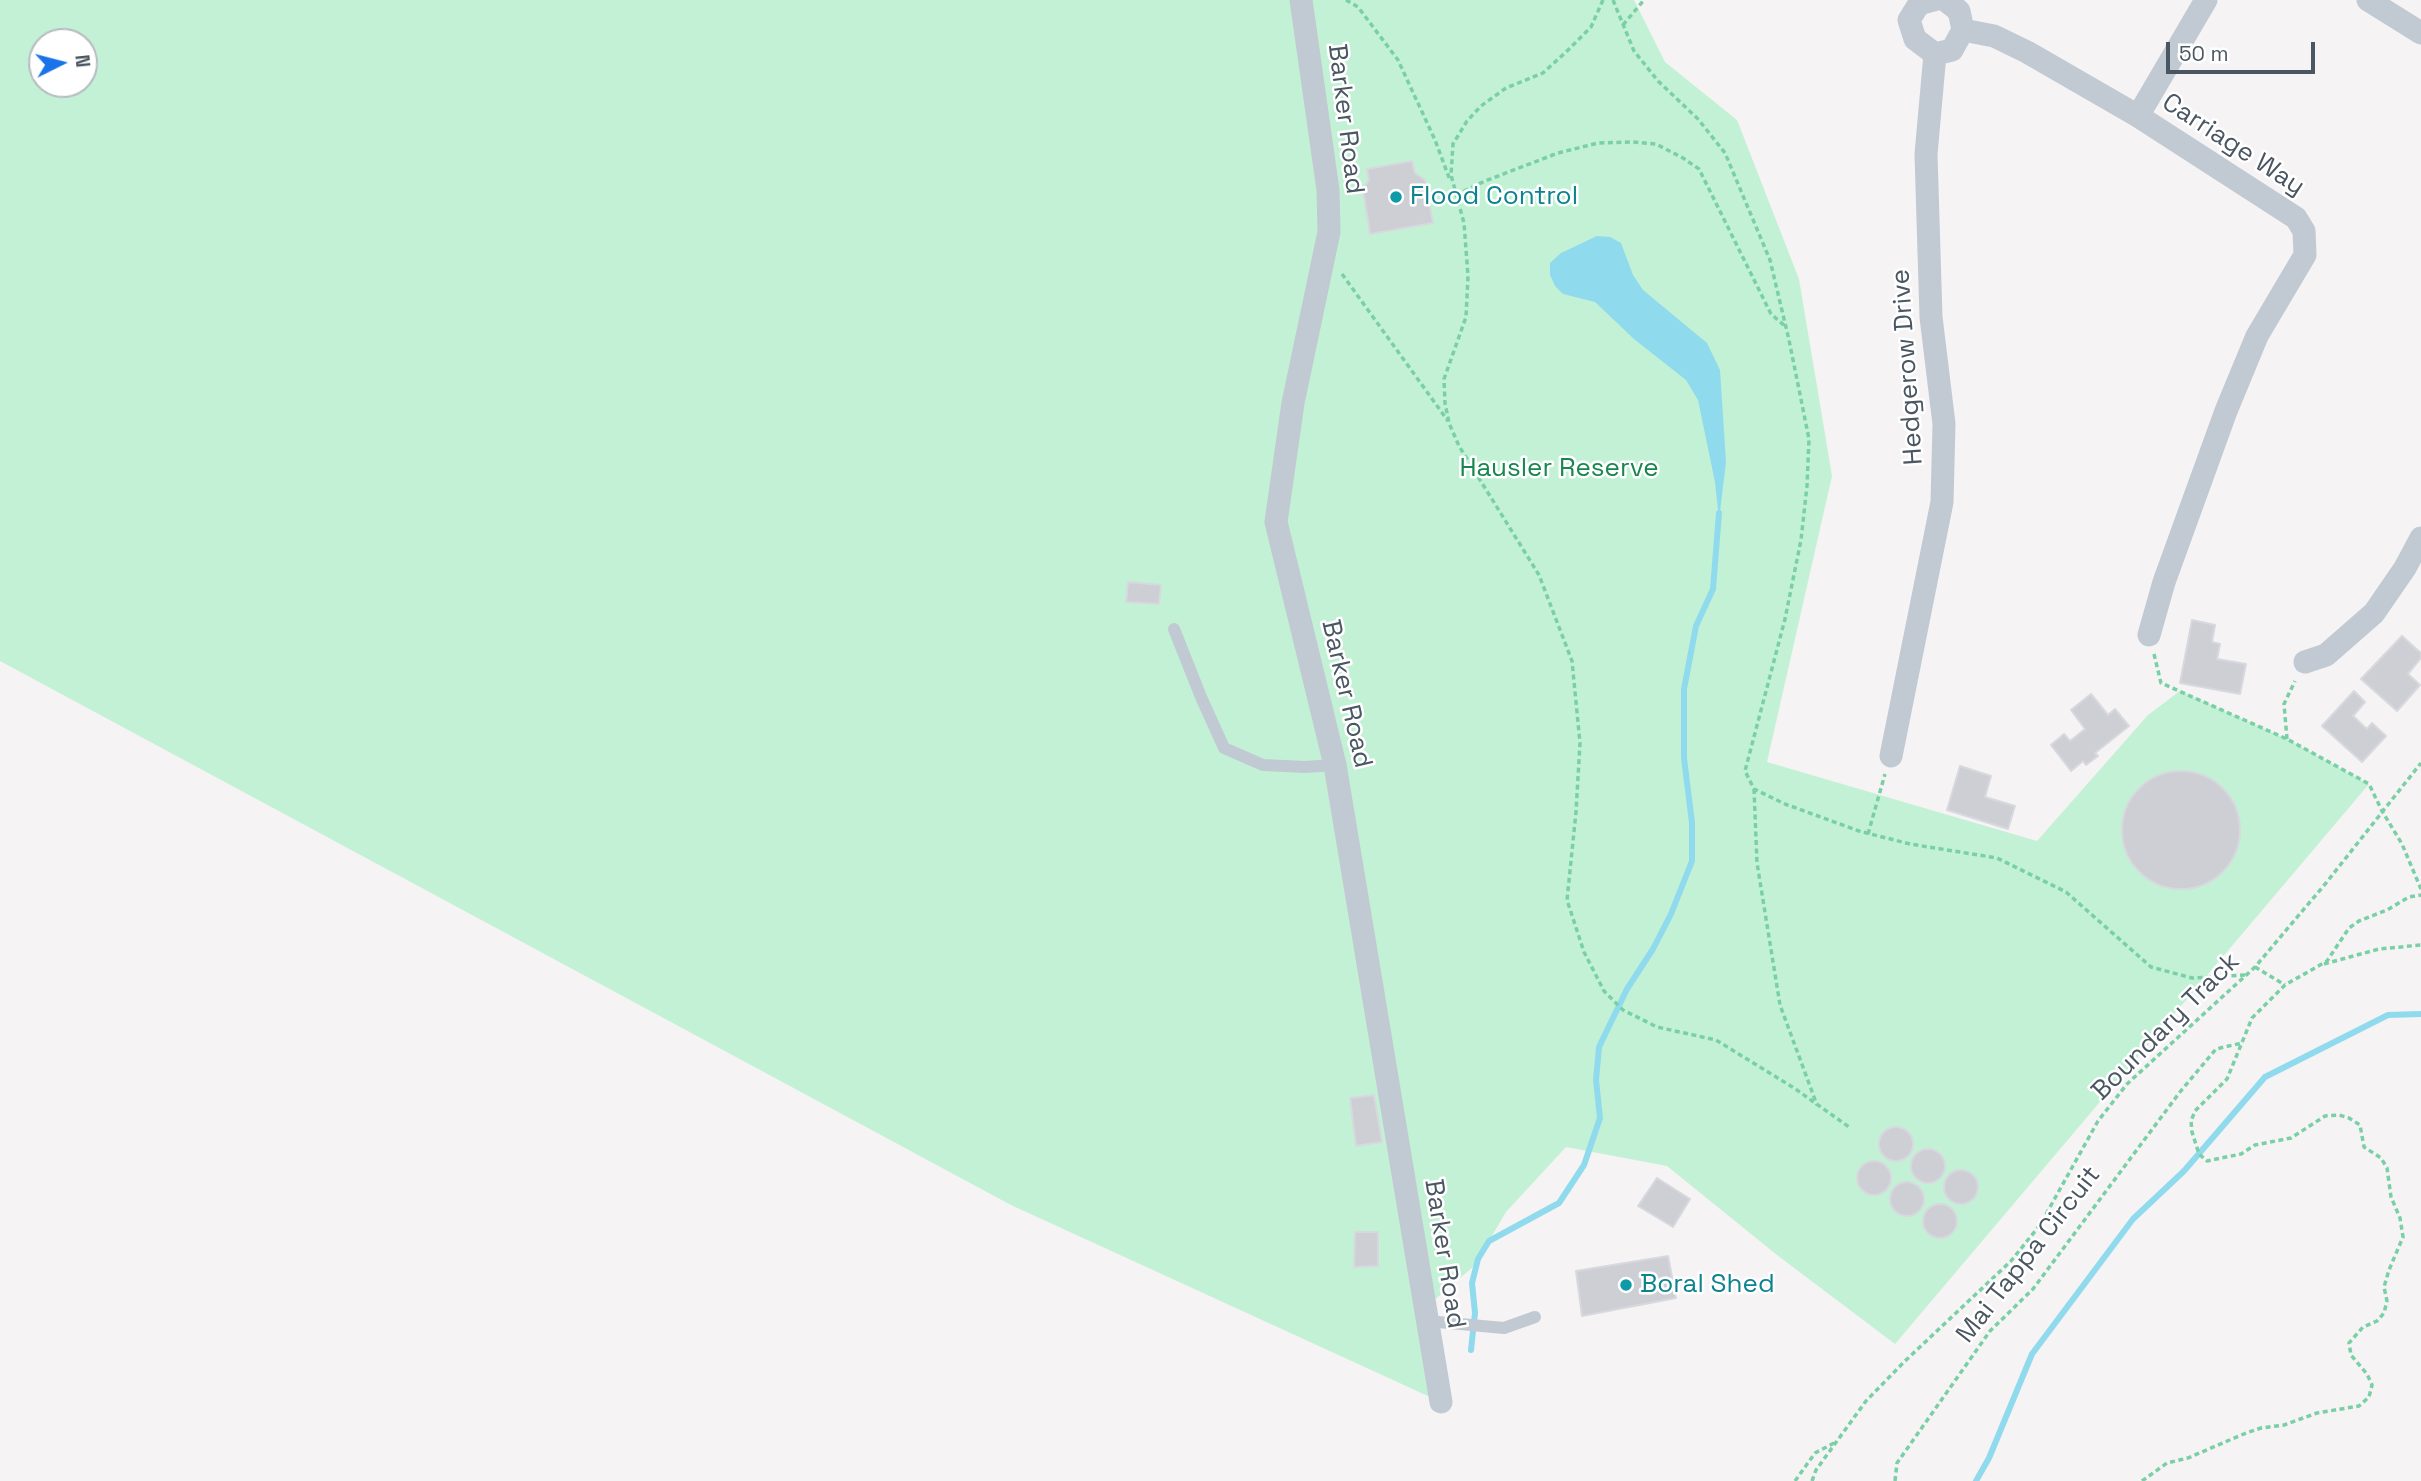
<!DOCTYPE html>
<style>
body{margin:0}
#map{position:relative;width:2421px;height:1481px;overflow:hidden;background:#f5f3f3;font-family:"Space Grotesk",sans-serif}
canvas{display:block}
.north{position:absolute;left:28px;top:28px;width:70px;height:70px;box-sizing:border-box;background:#fff;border:2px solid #b7bbc0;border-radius:50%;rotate:84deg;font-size:19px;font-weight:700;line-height:28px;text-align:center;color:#4a5661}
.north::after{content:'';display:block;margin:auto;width:24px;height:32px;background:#1a73e8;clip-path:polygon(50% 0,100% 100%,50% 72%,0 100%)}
.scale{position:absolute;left:2166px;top:42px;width:149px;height:32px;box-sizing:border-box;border:4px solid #4a5661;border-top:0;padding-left:9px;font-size:21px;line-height:24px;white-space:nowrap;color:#4a5661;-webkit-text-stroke:5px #fff;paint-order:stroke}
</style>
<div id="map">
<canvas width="2421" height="1481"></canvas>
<div class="north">N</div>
<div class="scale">50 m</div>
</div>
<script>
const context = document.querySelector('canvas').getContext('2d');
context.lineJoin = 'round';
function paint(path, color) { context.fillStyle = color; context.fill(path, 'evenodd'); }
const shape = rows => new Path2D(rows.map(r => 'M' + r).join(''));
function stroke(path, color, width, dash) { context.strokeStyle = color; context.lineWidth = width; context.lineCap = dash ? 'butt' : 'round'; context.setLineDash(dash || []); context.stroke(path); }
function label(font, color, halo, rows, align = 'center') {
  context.font = font + ' "Space Grotesk",sans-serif'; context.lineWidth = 5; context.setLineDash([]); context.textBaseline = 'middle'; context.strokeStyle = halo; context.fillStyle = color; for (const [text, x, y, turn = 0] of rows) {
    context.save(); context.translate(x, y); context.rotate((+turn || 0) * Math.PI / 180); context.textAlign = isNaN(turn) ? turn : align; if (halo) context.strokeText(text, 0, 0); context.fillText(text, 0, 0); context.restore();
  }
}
const green = shape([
 [0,0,1634,0,1665,62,1737,120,1799,279,1832,476,1767,762,2037,841,2148,715,2180,691,2287,739,2369,784,1895,1344,1777,1255,1667,1166,1566,1147,1506,1212,1474,1266,1425,1308,1441,1402,1011,1205,0,661],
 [42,42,84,42,84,84,42,84]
]);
const water = shape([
 [1597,236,1610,237,1621,243,1633,275,1643,290,1707,343,1720,370,1726,462,1719,520,1715,482,1698,400,1686,380,1634,339,1595,302,1563,294,1555,286,1550,275,1550,263,1561,253]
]);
const stream = shape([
 [1471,1350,1475,1313,1472,1283,1478,1259,1489,1241,1559,1203,1584,1165,1600,1118,1596,1080,1599,1047,1627,989,1653,949,1671,914,1692,861,1692,823,1684,758,1684,689,1696,626,1713,589,1719,513],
 [1976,1481,1989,1458,2032,1354,2133,1219,2184,1171,2265,1077,2388,1015,2421,1014]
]);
const building = shape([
 [1412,161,1415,173,1425,180,1433,223,1370,234,1363,189,1369,180,1367,169,1412,161],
 [1128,582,1161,585,1159,604,1126,602,1128,582],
 [2192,620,2215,625,2212,642,2220,644,2217,659,2246,664,2240,694,2180,683,2192,620],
 [2402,636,2421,653,2421,658,2408,674,2420,685,2397,711,2361,679,2402,636],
 [2354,691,2365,702,2353,716,2367,729,2372,723,2386,736,2362,762,2322,726,2354,691],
 [2091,694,2108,715,2115,709,2129,726,2095,753,2098,756,2086,765,2083,761,2071,771,2051,745,2064,734,2070,741,2085,729,2071,710,2091,694],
 [1960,766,1991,776,1985,797,2015,806,2008,829,1947,810,1960,766],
 '2122 830a59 59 0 1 1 118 0a59 59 0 1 1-118 0Z',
 [1374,1095,1382,1142,1356,1146,1350,1098,1374,1095],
 '1879 1144a17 17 0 1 1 34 0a17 17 0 1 1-34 0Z',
 '1911 1166a17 17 0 1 1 34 0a17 17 0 1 1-34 0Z',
 '1857 1178a17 17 0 1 1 34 0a17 17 0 1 1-34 0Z',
 '1944 1187a17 17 0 1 1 34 0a17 17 0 1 1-34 0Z',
 [1657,1178,1690,1199,1673,1227,1638,1206,1657,1178],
 '1890 1199a17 17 0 1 1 34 0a17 17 0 1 1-34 0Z',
 '1923 1221a17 17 0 1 1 34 0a17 17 0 1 1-34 0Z',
 [1355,1232,1378,1232,1378,1266,1354,1267,1355,1232],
 [1668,1256,1676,1298,1582,1316,1576,1271,1668,1256]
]);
const path = shape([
 [1346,0,1358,7,1398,60,1435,140,1450,180],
 [1603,0,1591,27,1566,52,1543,73,1506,88,1481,106,1467,121,1453,144,1451,175,1464,223,1468,276,1466,317,1444,379,1445,403,1449,423,1459,446,1539,575,1572,661,1580,743,1576,812,1567,900,1584,952,1604,991,1623,1010,1657,1027,1716,1040,1794,1088,1849,1127],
 [1613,0,1634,51,1658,81,1698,119,1725,153,1770,260,1789,340,1809,439,1807,486,1801,540,1785,619,1745,771,1754,789,1785,804,1859,831,1910,844,1997,858,2066,892,2151,967,2192,978,2245,975],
 [1623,25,1644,0],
 [1456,195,1485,181,1558,153,1598,143,1632,142,1656,144,1683,158,1699,169,1771,314,1785,326],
 [1342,274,1448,421],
 [2154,654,2161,683,2287,739,2369,784,2382,811,2402,844,2421,889],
 [2287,739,2284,704,2295,681],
 [1754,789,1757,863,1780,1005,1817,1105],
 [1868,834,1885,774],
 [2324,964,2379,949,2421,945],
 [2255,967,2285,985],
 [1795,1481,1815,1453,1836,1442],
 [1812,1481,1816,1470,1866,1401,1904,1362,2011,1261,2040,1225,2098,1121,2127,1084,2255,967,2326,883,2421,763],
 [1895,1481,1897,1463,1990,1331,2033,1289,2180,1092,2216,1049,2242,1043],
 [2142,1481,2167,1463,2188,1458,2246,1433,2261,1428,2284,1425,2317,1413,2359,1406,2369,1397,2372,1385,2367,1374,2351,1355,2349,1343,2363,1327,2377,1321,2384,1313,2387,1301,2384,1287,2389,1270,2403,1237,2400,1218,2391,1197,2387,1168,2381,1158,2364,1147,2360,1125,2349,1118,2339,1115,2325,1116,2291,1138,2255,1145,2241,1154,2207,1161,2199,1154,2192,1132,2191,1121,2195,1111,2227,1079,2252,1018,2285,985,2327,961,2349,928,2359,921,2387,910,2409,897,2421,895]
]);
const service = shape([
 [1174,629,1201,697,1224,748,1263,765,1305,767,1335,765],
 [1427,1321,1504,1328,1535,1317]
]);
const minor = shape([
 [1301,0,1328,190,1329,232,1293,403,1276,522,1335,765,1441,1402],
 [1934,0,1919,4,1909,20,1915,39,1935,54,1952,50,1963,30,1959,11,1945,0],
 [2368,0,2421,33],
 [1963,30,1994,36,2027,52,2138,116,2296,218,2304,231,2305,255,2257,336,2226,411,2164,582,2149,635],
 [2138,116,2206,0],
 [2305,662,2326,655,2374,613,2405,568,2421,538],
 [1891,756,1942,502,1944,424,1931,317,1926,154,1935,54]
]);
const markers = [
 [1396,197,7,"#0f9aa8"],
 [1626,1285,7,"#0f9aa8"]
];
const streetNames = [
 ["Barker Road",1345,119,83],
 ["Carriage Way",2233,145,33],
 ["Hedgerow Drive",1908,367,-94],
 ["Barker Road",1346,694,77],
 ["Boundary Track",2166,1027,-45],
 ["Barker Road",1444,1254,81],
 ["Mai Tappa Circuit",2029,1255,-52]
];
const cultureNames = [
 ["Flood Control",1410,197],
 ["Boral Shed",1640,1285]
];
const parkNames = [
 ["Hausler Reserve",1559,469]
];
paint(green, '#c3f1d5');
paint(water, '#90daee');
stroke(stream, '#90daee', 6);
paint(building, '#cdcfd5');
stroke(building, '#d7d9de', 2);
stroke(path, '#7ad0a6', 3.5, [5, 3.5]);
stroke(service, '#c1cad2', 12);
stroke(minor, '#c1cad2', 23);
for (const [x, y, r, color] of markers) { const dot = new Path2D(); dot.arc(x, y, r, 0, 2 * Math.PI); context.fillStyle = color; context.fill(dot); stroke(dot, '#fff', 2.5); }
label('26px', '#4a5661', '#fff', streetNames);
label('26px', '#0d838f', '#fff', cultureNames, 'left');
label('26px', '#17864f', '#fff', parkNames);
</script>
